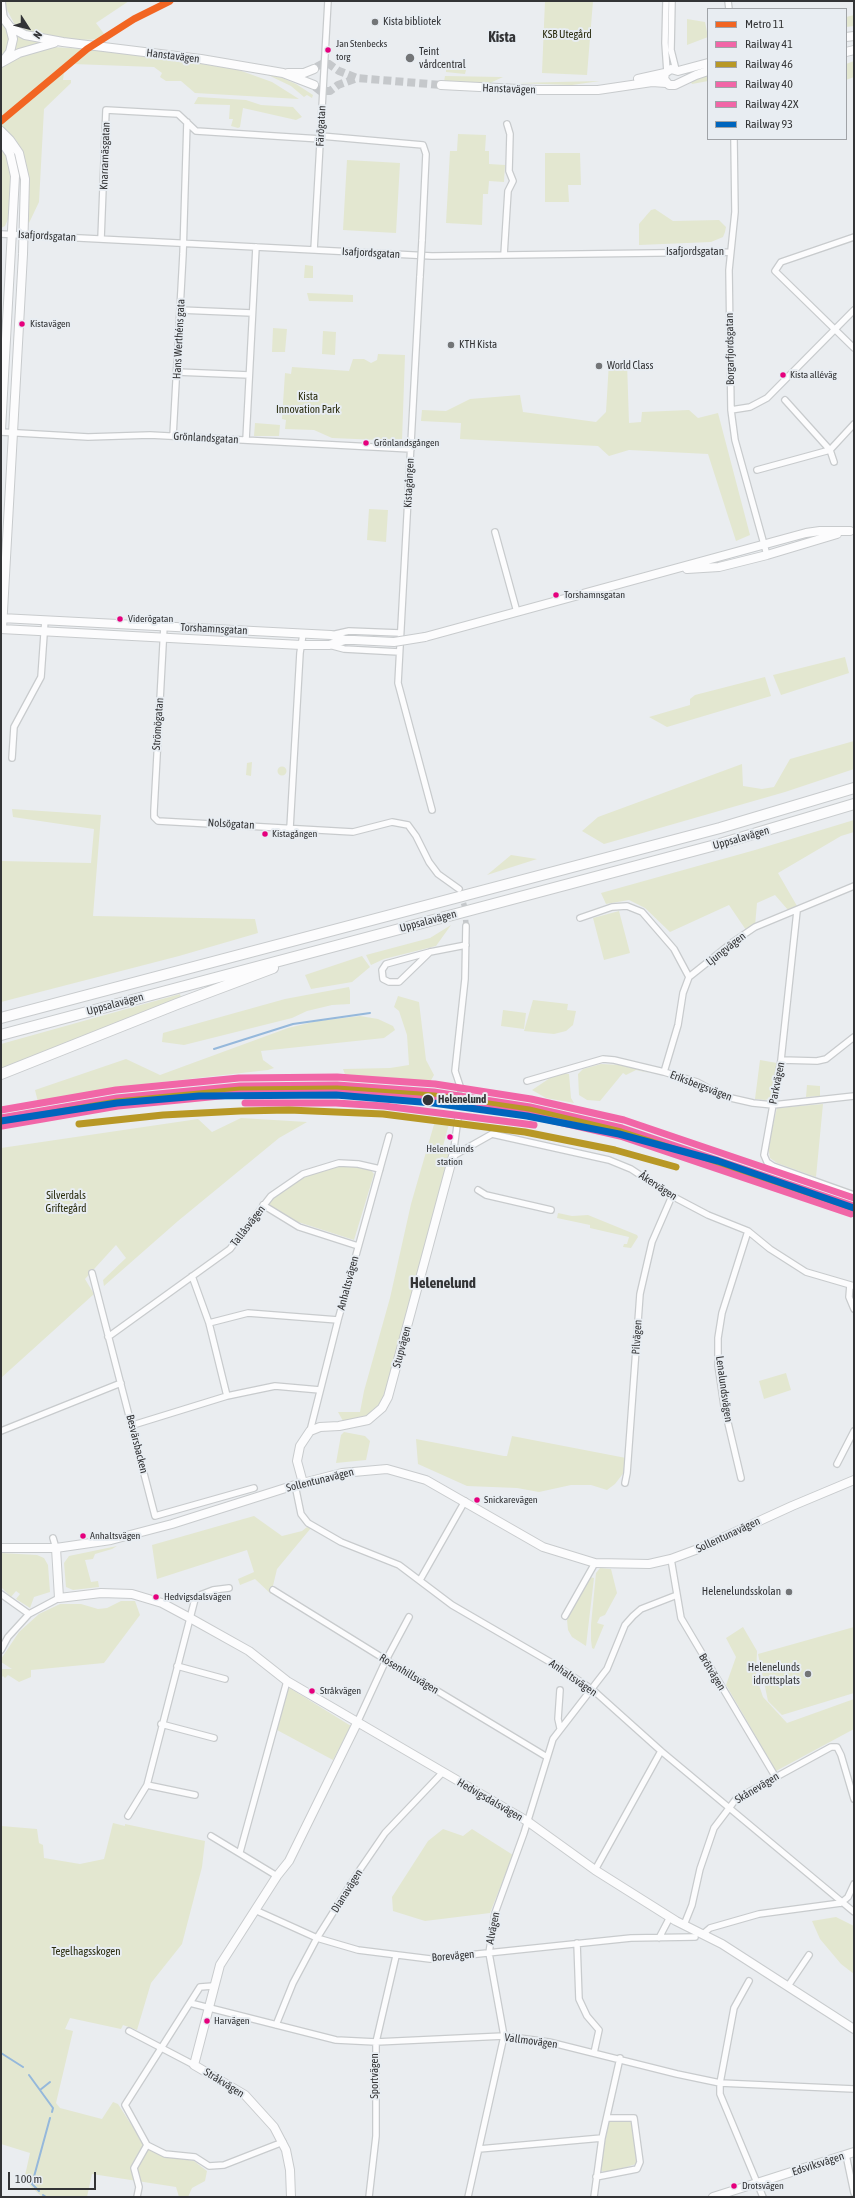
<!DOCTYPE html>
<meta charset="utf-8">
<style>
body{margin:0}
#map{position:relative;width:855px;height:2198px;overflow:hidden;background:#eaedf0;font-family:"Asap Condensed",sans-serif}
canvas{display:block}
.frame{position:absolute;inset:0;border:2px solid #333436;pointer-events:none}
.legend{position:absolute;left:707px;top:8px;width:140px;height:132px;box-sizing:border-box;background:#e8edf2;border:1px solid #a0a3a7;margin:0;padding:5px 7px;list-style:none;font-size:12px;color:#333436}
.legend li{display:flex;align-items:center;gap:8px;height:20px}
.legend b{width:20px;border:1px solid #a0a3a7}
.north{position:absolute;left:8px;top:8px;width:40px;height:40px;-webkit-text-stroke:3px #e8edf2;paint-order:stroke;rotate:126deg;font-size:11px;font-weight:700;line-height:16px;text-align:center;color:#333436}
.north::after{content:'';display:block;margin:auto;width:14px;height:18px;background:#333436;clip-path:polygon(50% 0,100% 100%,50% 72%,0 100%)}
.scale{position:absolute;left:8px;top:2172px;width:88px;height:18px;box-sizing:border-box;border:2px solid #333436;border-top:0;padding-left:5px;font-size:12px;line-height:14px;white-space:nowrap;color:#333436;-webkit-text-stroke:3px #e8edf2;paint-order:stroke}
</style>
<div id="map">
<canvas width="855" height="2198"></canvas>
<div class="frame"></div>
<ul class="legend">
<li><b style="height:5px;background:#f26522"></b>Metro 11</li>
<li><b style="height:5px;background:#f166a7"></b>Railway 41</li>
<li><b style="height:5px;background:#b89826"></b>Railway 46</li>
<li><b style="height:5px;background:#f166a7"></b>Railway 40</li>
<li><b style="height:5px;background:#f166a7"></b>Railway 42X</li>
<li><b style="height:5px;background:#0065bd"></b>Railway 93</li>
</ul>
<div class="north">N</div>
<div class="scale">100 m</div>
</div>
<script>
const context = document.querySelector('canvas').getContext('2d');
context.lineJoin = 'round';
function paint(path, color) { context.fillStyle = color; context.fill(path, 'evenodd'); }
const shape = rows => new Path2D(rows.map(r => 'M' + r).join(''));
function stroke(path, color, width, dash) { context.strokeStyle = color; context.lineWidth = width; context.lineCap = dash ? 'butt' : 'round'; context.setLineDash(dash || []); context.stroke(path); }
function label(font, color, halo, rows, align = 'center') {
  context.font = font + ' "Asap Condensed",sans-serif'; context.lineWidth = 4; context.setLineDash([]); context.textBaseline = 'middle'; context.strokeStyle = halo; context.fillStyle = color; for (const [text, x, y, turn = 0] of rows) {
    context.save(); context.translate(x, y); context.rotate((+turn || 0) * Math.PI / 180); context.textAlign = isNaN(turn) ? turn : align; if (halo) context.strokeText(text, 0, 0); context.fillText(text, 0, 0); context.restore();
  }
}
const green = shape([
 [129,1,96,23,108,39,79,40,31,33,15,25,6,8,5,2],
 [545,1,593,1,587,75,542,73],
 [854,15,854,26,846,27,846,17],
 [687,19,705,22,708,37,687,45],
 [1,20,8,30,9,39,8,47,1,57],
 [16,33,43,41,15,51],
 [54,47,113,51,236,69,272,82,299,99,195,93,181,81,166,81,160,77,162,73,154,67,73,64,64,72,63,80,71,80,71,83,44,109,39,202,29,223,27,219,29,181,25,159,16,140,1,126,1,68,15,58],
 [854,61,854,77,846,80,846,64],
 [446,69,466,70,465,74,446,72],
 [268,75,278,76,296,84,313,95,312,98,307,95,304,97,291,86],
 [708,75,708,81,692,84,690,81],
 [445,76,502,77,503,77,490,83,444,82],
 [600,81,572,85,513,83,516,83],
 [198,97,246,100,261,105,293,107,302,117,296,120,243,108,240,127,238,128,231,126,233,119,229,119,230,105,194,104],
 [458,134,486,135,485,151,489,151,489,164,505,165,504,182,489,181,488,194,483,194,482,225,446,223,450,151,457,151],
 [1,147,9,160,11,177,9,217,5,226,1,228],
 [545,153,580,153,581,185,568,185,569,202,545,202],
 [347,160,400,163,396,233,343,230],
 [655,209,673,221,719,220,726,227,725,232,723,237,711,242,639,245,639,224,651,210],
 [305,265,313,266,313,278,304,278],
 [307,293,353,295,353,302,309,301],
 [273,328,287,329,285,352,272,352],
 [323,331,336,332,335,355,322,354],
 [378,354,405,355,402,441,332,438,314,430,285,429,286,420,282,419,285,373,291,374,292,367,349,371,353,359,364,359,371,363,377,360],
 [609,362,627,362,629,423,641,422,642,412,689,410,698,418,718,413,750,535,736,541,708,454,629,450,609,456,598,446,460,439,461,423,421,421,422,410,446,411,470,399,520,395,523,412,596,422,606,412],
 [255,423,280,425,279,436,254,436],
 [369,509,388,510,386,542,367,540],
 [845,657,849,673,781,695,773,675],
 [765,677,771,696,667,727,649,717,690,705,690,699,695,695],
 [854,741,854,769,785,792,604,844,582,831,598,817,742,764,743,786,762,789,774,787,790,759],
 [252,762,251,776,246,775,247,763],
 '277.5 771a4.5 4.5 0 1 1 9 0a4.5 4.5 0 1 1-9 0Z',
 [12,809,101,815,93,916,255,919,258,933,179,956,1,1002,1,861,91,863,94,829,13,817],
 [854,820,854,832,841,836,778,873,797,906,788,910,775,895,757,903,755,926,746,930,729,905,670,932,645,908,629,900,606,904,601,893,755,850],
 [511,855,537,859,487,875],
 [619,911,630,953,604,960,593,918],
 [451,925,436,946,384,959,371,965,366,955,430,938],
 [362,956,370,967,352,982,311,989,305,975],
 [349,987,350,991,350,1004,332,1005,307,1011,292,1018,184,1045,162,1042,163,1033,285,999],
 [180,994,181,998,1,1069,1,1044],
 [398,996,419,1002,426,1060,434,1075,430,1082,346,1077,343,1069,390,1068,409,1065,407,1035,399,1011,394,1007],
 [533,1000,568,1004,567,1010,576,1011,573,1025,566,1031,554,1034,524,1031],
 [503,1010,526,1013,524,1029,501,1026],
 [360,1016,378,1019,393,1026,395,1030,384,1038,261,1051,263,1060,274,1068,268,1070,153,1083,38,1102,35,1090,126,1059,160,1075,288,1028,317,1021],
 [760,1060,777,1063,772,1098,765,1100,755,1099],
 [601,1064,623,1065,649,1073,636,1070,626,1075,623,1073,600,1101,587,1100,579,1095,578,1074,583,1069],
 [563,1073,569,1074,571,1098,574,1103,546,1098,532,1090,550,1078],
 [807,1085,820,1086,820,1096,806,1097],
 [823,1104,816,1177,777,1163,770,1158,768,1146,777,1108],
 [241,1118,307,1122,279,1138,178,1221,104,1286,103,1280,126,1258,116,1245,85,1279,94,1294,1,1378,1,1148,198,1119,212,1132],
 [435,1121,449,1124,443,1146,450,1156,386,1397,367,1417,343,1421,338,1412,360,1412,364,1391,390,1298,411,1204],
 [340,1165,370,1169,374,1174,354,1240,295,1221,268,1204,275,1194,307,1173],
 [558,1213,572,1216,588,1215,637,1235,638,1237,631,1248,623,1247,624,1244,627,1244,629,1237,590,1228,590,1225,557,1218],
 [786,1373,791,1390,764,1399,759,1381],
 [344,1432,365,1436,370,1441,366,1460,336,1463,341,1435],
 [512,1436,626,1458,625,1471,615,1484,607,1490,591,1485,571,1485,539,1492,517,1488,467,1486,418,1464,416,1439,504,1456,507,1456],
 [254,1516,282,1536,302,1531,307,1527,311,1528,277,1569,271,1594,255,1579,240,1585,238,1579,254,1572,247,1550,157,1579,152,1545],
 [117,1546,112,1549,95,1554,93,1559,85,1560,91,1582,98,1581,99,1587,73,1590,66,1587,64,1563,69,1556],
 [1,1553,37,1555,44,1558,48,1565,50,1592,34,1597,30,1608,16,1599,20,1594,16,1591,11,1597,1,1587],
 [600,1568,611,1569,617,1593,605,1615,600,1617,597,1623,604,1625,594,1649,592,1648,591,1640,591,1625,596,1573],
 [590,1577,594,1578,586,1646,572,1637,568,1630,567,1620],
 [121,1601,135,1601,140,1615,104,1663,31,1670,31,1677,19,1682,8,1675,5,1678,3,1676,1,1678,1,1669,12,1669,1,1662,1,1659,19,1632,39,1614,60,1604,81,1604,98,1609,107,1608],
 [743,1627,757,1651,756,1676,763,1697,787,1723,854,1699,854,1729,776,1771,726,1685,736,1657,726,1638],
 [854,1627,854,1693,782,1715,768,1701,758,1654],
 [288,1687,351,1726,333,1760,277,1730],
 [113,1823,125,1826,125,1824,205,1841,202,1867,182,1944,151,1983,137,2030,123,2025,121,2029,70,2018,65,2029,73,2031,56,2103,60,2108,102,2119,113,2102,118,2104,147,2149,160,2155,194,2161,207,2171,205,2181,192,2188,188,2197,179,2197,176,2187,92,2174,87,2197,42,2197,24,2180,30,2153,1,2144,1,1826,37,1829,39,1843,43,1845,44,1858,80,1864,104,1859],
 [443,1829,463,1836,472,1829,513,1855,490,1913,425,1921,393,1911,392,1897,428,1841],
 [836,1917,854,1926,854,1974,841,1964,820,1939,812,1921],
 [629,2121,633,2124,637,2160,636,2164,607,2173,599,2170,609,2122]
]);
const stream = shape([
 [214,1049,293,1024,370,1013],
 [1,2053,23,2067],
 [29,2075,53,2108,52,2112],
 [40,2090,50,2082],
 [39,2191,32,2184,50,2118],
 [43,2195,46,2197]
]);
const streetTunnel = shape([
 [461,895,465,908,466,926],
 [458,1118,460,1086]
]);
const secondaryTunnel = shape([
 [316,67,324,63,329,64,339,71,357,78,441,85],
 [315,87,320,91,330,91,338,85,357,78]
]);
const street = shape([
 [2,1,4,18],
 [666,1,665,43,667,72],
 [672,1,671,50,676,70],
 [728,1,729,9],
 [321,136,423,145,426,154,422,241],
 [734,139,735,212,729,270,731,410,735,440,767,555],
 [1,234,432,256,730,252],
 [854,237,781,262,775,271,854,348],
 [101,239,106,110,178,114,196,131,321,139],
 [314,250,328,1],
 [504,255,508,191,513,181,509,171,510,134,507,124],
 [420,276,398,683,432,810],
 [180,310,252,313],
 [177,372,249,375],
 [785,400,830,450,834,462],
 [731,410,750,407,767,398,854,310],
 [1,432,88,437,150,435,411,449],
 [173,436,183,254,187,122],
 [246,440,256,247],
 [830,450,854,424],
 [757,470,830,450],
 [495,532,517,612],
 [164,626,154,811,154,817,158,821,353,832,392,822,408,825,416,836,429,862,438,874,459,889],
 [331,635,349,631,400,633],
 [329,645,344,649,399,652],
 [12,758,14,727,41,677,45,620],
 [290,828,300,653,303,634],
 [797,911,781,1060,764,1155,767,1162,773,1166,854,1195],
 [580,918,612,907,627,906,642,912,674,949,689,977],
 [430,952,399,982,389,982,383,979,382,970,386,964,430,952,466,945],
 [781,1060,817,1061,826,1059,854,1037],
 [664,1072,678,1025,683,993,689,977,733,942,755,927,854,886],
 [527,1081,603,1059,614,1060,664,1072,697,1082,715,1092,731,1098,753,1103,773,1105,854,1096],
 [460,1086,455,1071,465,979,466,926],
 [453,1156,492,1134,609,1160,631,1169,672,1196,708,1215,748,1231,770,1249,806,1272,854,1286],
 [453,1156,458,1118],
 [478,1190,486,1195,551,1210],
 [263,1205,299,1227,358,1246],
 [92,1273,155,1516,254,1488],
 [192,1276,209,1323,227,1396],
 [850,1285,849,1297,854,1309],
 [209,1323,248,1313,338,1320],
 [108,1337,230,1249,271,1196,303,1174,339,1163,358,1164,380,1169],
 [133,1425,227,1396,275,1386,320,1390],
 [1,1431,121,1383],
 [310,1431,338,1320,389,1136],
 [837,1464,854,1431],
 [741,1478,724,1406,718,1365,718,1338,722,1313,748,1231],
 [625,1483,627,1473,640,1294,652,1242,672,1196],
 [295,1485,301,1514,308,1523,341,1542,399,1565,452,1605,557,1666,593,1690,661,1751,854,1912],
 [53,1538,56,1548],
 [671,1559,681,1618,775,1776],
 [420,1580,465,1501],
 [273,1590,386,1660,547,1757],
 [1,1594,29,1614],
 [565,1616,595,1563],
 [1,1650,8,1637,29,1614,59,1598],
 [177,1666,225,1679],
 [357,1723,386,1660,409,1617],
 [161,1724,214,1738],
 [560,1728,558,1719,560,1690],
 [147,1785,195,1795],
 [128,1816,147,1785,195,1599,200,1595,213,1590,229,1588],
 [211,1836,277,1876],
 [240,1852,287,1681],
 [595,1870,661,1751],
 [841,1903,848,1897,854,1884],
 [255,1910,317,1938,358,1950,430,1959,631,1938,695,1937],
 [684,1925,692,1905,700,1869,714,1828,736,1799,831,1747,837,1747,841,1755,854,1799],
 [703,1934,710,1928,759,1914,841,1903],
 [659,1938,670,1917],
 [577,1943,579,1999,587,2016,599,2030,594,2053],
 [749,1981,734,2008,720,2083,720,2094,763,2197],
 [213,1986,200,1987,125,2105,147,2145,165,2154,195,2157,209,2166,224,2165,283,2142],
 [788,1986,809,1955],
 [190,2003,336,2040,376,2042,504,2036,549,2042,677,2074,720,2083,854,2089],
 [276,2025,293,1983,317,1938,361,1868,385,1833,443,1772],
 [129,2031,194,2065],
 [479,2149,602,2138],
 [846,2155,854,2193],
 [596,2177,637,2169,640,2162,634,2118,607,2118],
 [137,2197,139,2187,134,2168,147,2145],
 [369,2197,376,2136,376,2042,396,1956],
 [468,2197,504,2036,489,1953,495,1913,524,1833,553,1739,607,1669,625,1625,633,1616,641,1609,677,1595],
 [594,2197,602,2138,620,2058]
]);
const secondary = shape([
 [1,15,10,27,13,39,10,52,4,60],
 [10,27,25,35,63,42,201,59,283,73,314,85],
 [846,37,854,36],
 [846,52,854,50],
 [1,63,19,53,54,43],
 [708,63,678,71,671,69,665,73,664,79,669,85,675,85,696,75,708,71],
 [288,73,304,73,314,69],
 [638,79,665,73],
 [441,85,537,90,598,90,652,82,666,83],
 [1,131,10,140,19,153,25,179,23,254,2,629],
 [1,141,10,154,15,176,1,430],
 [687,569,719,567,767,555,837,534],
 [1,618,331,635,345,640,354,640],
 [1,629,301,645,329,645,345,640],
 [425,637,806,533,820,531,850,531],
 [303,1483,297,1461,300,1446,310,1431,320,1427,339,1426,368,1420,382,1408,388,1397,453,1156],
 [1,1548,56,1548,111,1540,172,1524,295,1485,342,1473,387,1469,426,1480,543,1547,595,1563,649,1564,671,1559,698,1549,792,1506,854,1480],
 [56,1548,59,1598,101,1593,132,1594,162,1603,190,1618,249,1651,287,1681,527,1821,595,1870,676,1921,722,1944,854,2029],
 [291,2197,290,2170,286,2150,274,2127,245,2095,194,2065,220,1965,277,1876,289,1861,357,1723],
 [713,2197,854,2152]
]);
const highway = shape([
 [1,1018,720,828,854,788],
 [1,1035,723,843,854,804],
 [1,1074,177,1004,273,968]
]);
const streetBridge = shape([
 [420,276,422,241]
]);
const secondaryBridge = shape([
 [354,640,394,642,425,637]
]);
const rail1 = shape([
 [245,1103,336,1103,384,1106,534,1125],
 [1,1118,117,1098,240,1086,337,1085,434,1092,530,1107,622,1128,854,1206]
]);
const rail2 = shape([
 [2,1122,117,1102,240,1090,337,1089,434,1096,529,1110,621,1132,717,1163,851,1210],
 [79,1124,163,1115,240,1111,289,1110,383,1114,525,1132,615,1150,676,1167]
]);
const rail3 = shape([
 [2,1126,118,1106,240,1094,337,1093,433,1100,528,1115,620,1136,851,1214]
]);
const rail4 = shape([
 [1,1110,116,1090,239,1078,337,1077,435,1084,531,1099,624,1120,854,1198]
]);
const rail5 = shape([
 [1,1121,117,1103,199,1096,336,1095,433,1103,527,1116,619,1134,718,1161,854,1208]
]);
const metro1 = shape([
 [1,121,87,49,134,19,170,1]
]);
const markers = [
 [375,22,4,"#737577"],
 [328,50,3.5,"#e5007d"],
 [410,58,5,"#737577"],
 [22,324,3.5,"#e5007d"],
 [451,345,4,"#737577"],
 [599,366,4,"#737577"],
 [783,375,3.5,"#e5007d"],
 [366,443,3.5,"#e5007d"],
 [556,595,3.5,"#e5007d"],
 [120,619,3.5,"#e5007d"],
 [265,834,3.5,"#e5007d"],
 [428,1100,6,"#333436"],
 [450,1137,3.5,"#e5007d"],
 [477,1500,3.5,"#e5007d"],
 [83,1536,3.5,"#e5007d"],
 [789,1592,4,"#737577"],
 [156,1597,3.5,"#e5007d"],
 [808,1674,4,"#737577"],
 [312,1691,3.5,"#e5007d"],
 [207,2021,3.5,"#e5007d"],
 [734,2186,3.5,"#e5007d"]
];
const busNames = [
 ["Jan Stenbecks",336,44],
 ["torg",336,57],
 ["Kistavägen",30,324],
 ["Kista alléväg",790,375],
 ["Grönlandsgången",374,443],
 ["Torshamnsgatan",564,595],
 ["Viderögatan",128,619],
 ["Kistagången",272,834],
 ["Helenelunds",450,1149,"center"],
 ["station",450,1162,"center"],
 ["Snickarevägen",484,1500],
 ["Anhaltsvägen",90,1536],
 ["Hedvigsdalsvägen",164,1597],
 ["Stråkvägen",320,1691],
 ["Harvägen",214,2021],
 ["Drotsvägen",742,2186]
];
const poiNames = [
 ["Kista bibliotek",383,22],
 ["Teint",419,52],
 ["vårdcentral",419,65],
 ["KTH Kista",459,345],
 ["World Class",607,366],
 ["Helenelundsskolan",781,1592,"right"],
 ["Helenelunds",800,1668,"right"],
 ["idrottsplats",800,1681,"right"]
];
const parkNames = [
 ["KSB Utegård",567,35],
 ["Kista",308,397],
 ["Innovation Park",308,410],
 ["Silverdals",66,1196],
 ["Griftegård",66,1209],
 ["Tegelhagsskogen",86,1952]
];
const streetNames = [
 ["Hanstavägen",173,56,7],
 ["Hanstavägen",509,89,2],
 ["Färögatan",321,126,-87],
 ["Knarrarnäsgatan",105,156,-88],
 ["Isafjordsgatan",47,236,3],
 ["Isafjordsgatan",695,252],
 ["Isafjordsgatan",371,253,3],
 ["Hans Werthéns gata",179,339,-87],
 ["Borgarfjordsgatan",730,349,-91],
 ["Grönlandsgatan",206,438,3],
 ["Kistagången",409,483,-87],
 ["Torshamnsgatan",214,629,3],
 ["Strömögatan",158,724,-86],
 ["Nolsögatan",231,824,3],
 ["Uppsalavägen",741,838,-16],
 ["Uppsalavägen",428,921,-15],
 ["Ljungvägen",726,949,-38],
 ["Uppsalavägen",115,1004,-15],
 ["Parkvägen",777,1083,-79],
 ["Eriksbergsvägen",701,1086,21],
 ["Åkervägen",658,1186,33],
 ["Tallåsvägen",248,1226,-52],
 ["Anhaltsvägen",348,1283,-75],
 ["Pilvägen",637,1337,-86],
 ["Stupvägen",402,1347,-75],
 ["Lenalundsvägen",724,1389,82],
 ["Besvärsbacken",137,1444,76],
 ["Sollentunavägen",320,1480,-14],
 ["Sollentunavägen",728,1535,-25],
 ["Brötvägen",712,1672,59],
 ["Rosenhillsvägen",409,1674,31],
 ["Anhaltsvägen",573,1678,35],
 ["Skånevägen",757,1788,-31],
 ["Hedvigsdalsvägen",490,1800,30],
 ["Dianavägen",347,1891,-58],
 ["Alvägen",493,1928,-79],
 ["Borevägen",453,1956,-5],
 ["Vallmovägen",531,2041,8],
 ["Sportvägen",375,2076,-90],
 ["Stråkvägen",224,2083,32],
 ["Edsviksvägen",818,2164,-18]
];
const stopNames = [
 ["Helenelund",438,1100]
];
const districtNames = [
 ["Kista",502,37],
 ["Helenelund",443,1283]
];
paint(green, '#e3e7d0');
stroke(stream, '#95b8db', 2);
stroke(streetTunnel, '#c5c8cb', 5.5, [5.5, 3]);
stroke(secondaryTunnel, '#c5c8cb', 8, [8, 4]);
stroke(street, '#c8cbcd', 8);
stroke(secondary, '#c8cbcd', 10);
stroke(highway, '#c8cbcd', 12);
stroke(street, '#fcfcfd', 5.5);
stroke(secondary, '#fcfcfd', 8);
stroke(highway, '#fcfcfd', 10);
stroke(streetBridge, '#c8cbcd', 8, []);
stroke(secondaryBridge, '#c8cbcd', 10, []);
stroke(streetBridge, '#fcfcfd', 5.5);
stroke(secondaryBridge, '#fcfcfd', 8);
stroke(rail1, '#f166a7', 7);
stroke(rail2, '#b89826', 7);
stroke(rail3, '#f166a7', 7);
stroke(rail4, '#f166a7', 7);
stroke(rail5, '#0065bd', 7);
stroke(metro1, '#f26522', 7);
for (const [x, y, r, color] of markers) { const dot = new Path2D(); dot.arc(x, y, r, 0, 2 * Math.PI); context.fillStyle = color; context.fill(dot); stroke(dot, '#e8edf2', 1.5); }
label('10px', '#333436', '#e8edf2', busNames, 'left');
label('11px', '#333436', '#e8edf2', poiNames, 'left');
label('11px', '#292b0d', '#e8edf2', parkNames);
label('11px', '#333436', '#e8edf2', streetNames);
label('bold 11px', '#333436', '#e8edf2', stopNames, 'left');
label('bold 15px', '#333436', '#e8edf2', districtNames);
</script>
